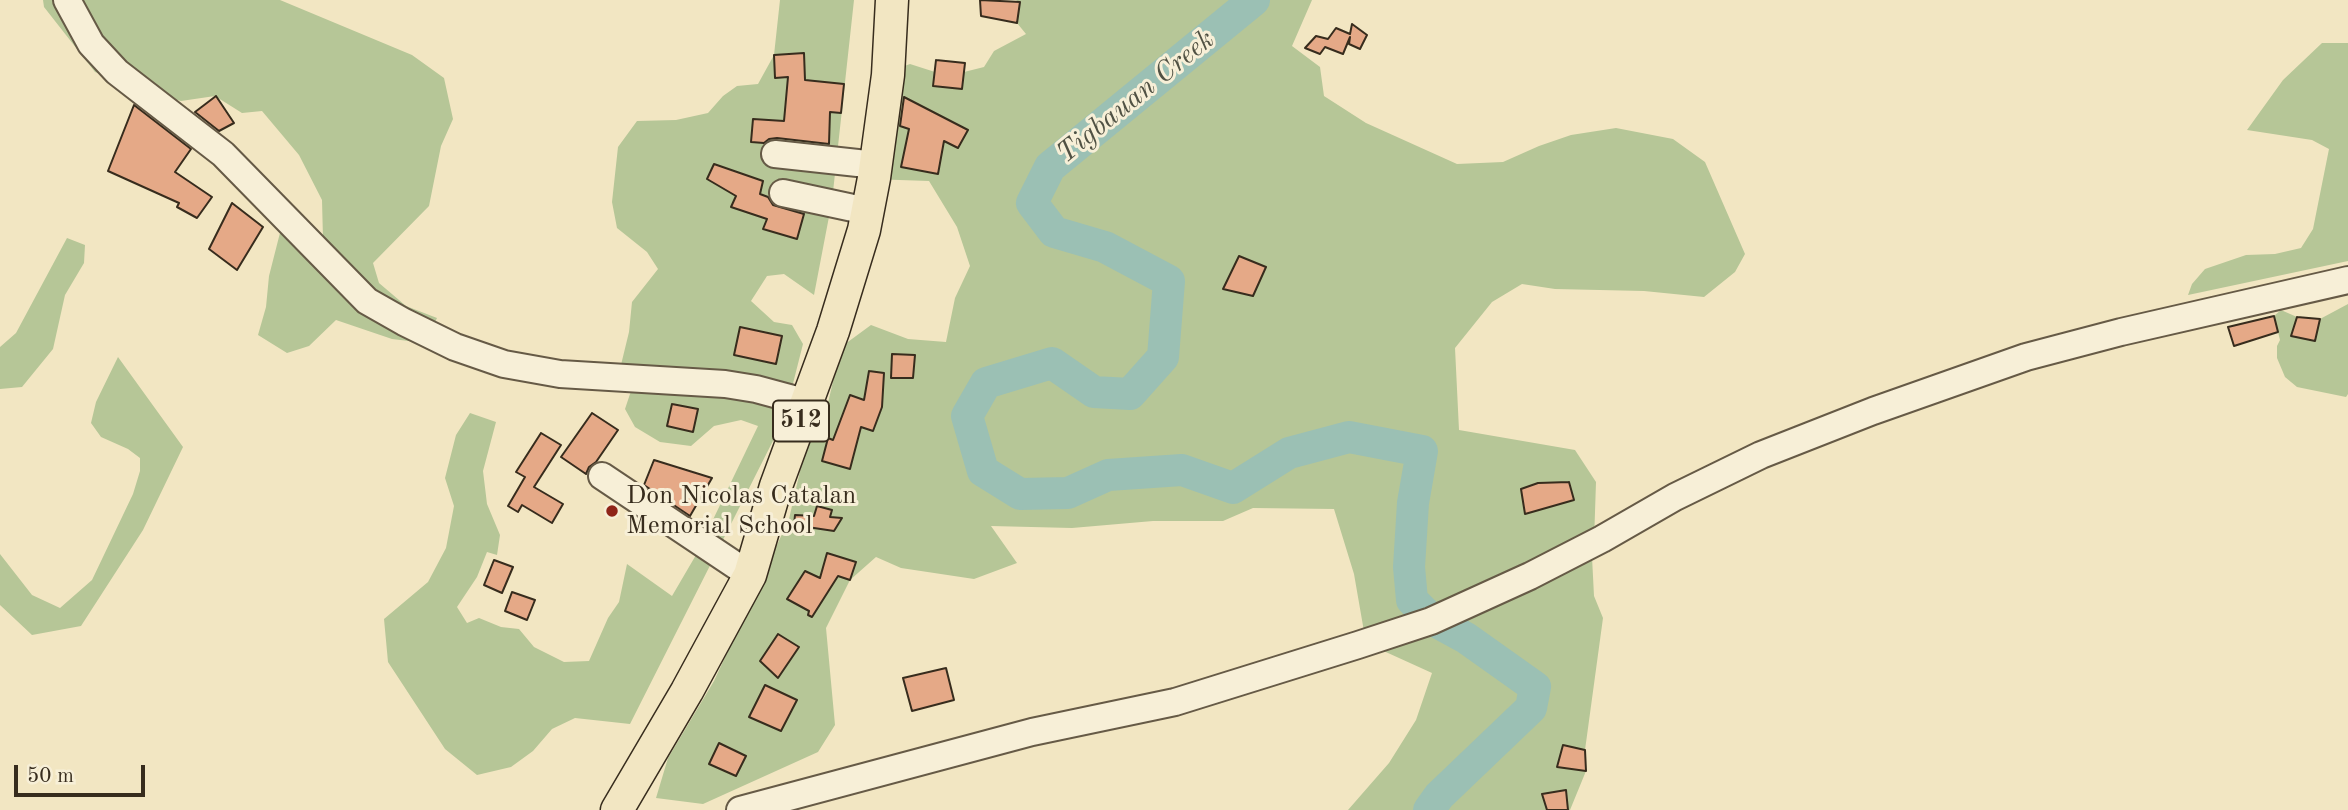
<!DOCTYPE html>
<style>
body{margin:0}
#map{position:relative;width:2348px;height:810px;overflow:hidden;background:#f2e6c2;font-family:"Old Standard TT",serif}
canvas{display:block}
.scale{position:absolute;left:14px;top:765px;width:131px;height:32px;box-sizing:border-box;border:4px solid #372c1d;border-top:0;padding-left:9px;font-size:21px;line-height:24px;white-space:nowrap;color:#372c1d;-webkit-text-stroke:5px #f7efd7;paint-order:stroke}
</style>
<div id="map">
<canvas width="2348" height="810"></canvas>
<div class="scale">50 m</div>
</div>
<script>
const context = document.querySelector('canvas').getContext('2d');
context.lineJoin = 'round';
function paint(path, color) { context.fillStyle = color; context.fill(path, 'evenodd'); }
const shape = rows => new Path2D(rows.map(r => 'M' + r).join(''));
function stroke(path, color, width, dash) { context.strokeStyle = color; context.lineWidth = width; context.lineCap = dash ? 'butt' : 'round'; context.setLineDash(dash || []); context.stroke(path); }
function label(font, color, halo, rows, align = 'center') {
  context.font = font + ' "Old Standard TT",serif'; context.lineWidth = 6; context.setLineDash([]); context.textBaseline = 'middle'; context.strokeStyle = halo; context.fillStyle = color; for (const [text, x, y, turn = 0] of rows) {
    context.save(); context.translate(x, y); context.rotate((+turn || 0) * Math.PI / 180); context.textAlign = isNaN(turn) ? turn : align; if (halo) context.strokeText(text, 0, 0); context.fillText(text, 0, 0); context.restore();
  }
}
const green = shape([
 [43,0,280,0,412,55,444,78,453,119,441,146,429,206,373,263,379,283,406,306,437,318,425,343,392,339,336,320,309,346,287,353,258,335,266,307,269,276,282,225,323,239,322,200,299,155,262,111,242,113,215,96,181,101,151,93,95,72,44,7],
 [780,0,854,0,832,201,814,295,784,274,767,276,751,301,774,322,792,325,803,344,784,419,630,724,575,718,552,729,533,751,511,767,477,775,445,749,388,662,384,619,428,582,446,548,454,506,445,478,456,435,470,413,496,422,483,471,487,504,500,535,497,555,487,552,477,577,457,607,467,623,479,618,501,627,519,629,534,647,564,662,589,661,608,618,619,602,627,564,672,596,696,555,758,426,741,420,714,426,691,446,660,442,635,427,625,409,631,391,620,369,629,332,632,302,658,269,647,252,617,228,612,202,618,147,637,121,676,120,708,113,723,96,737,86,758,84,774,55],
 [1016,0,1312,0,1292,46,1320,67,1324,96,1366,123,1457,164,1503,162,1539,146,1571,135,1616,128,1673,139,1705,162,1745,254,1735,272,1704,297,1644,291,1555,289,1522,284,1492,302,1455,348,1459,430,1575,450,1596,482,1594,542,1592,557,1594,596,1603,618,1585,750,1586,771,1570,810,1348,810,1389,763,1416,720,1432,673,1366,643,1354,574,1334,509,1253,508,1223,521,1153,521,1072,528,991,526,1017,563,974,579,901,568,876,557,850,580,826,628,835,725,818,752,703,804,656,798,668,758,714,681,789,519,803,458,828,403,841,347,871,325,908,339,946,342,955,298,970,266,957,227,929,181,870,179,893,70,910,64,935,72,934,86,964,72,984,67,994,51,1026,34,1017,23,1020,3],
 [2322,43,2348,43,2348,261,2188,295,2192,284,2205,269,2246,255,2275,254,2301,248,2313,229,2329,149,2312,140,2247,130,2283,80],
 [67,238,85,245,84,263,65,295,53,349,22,387,0,389,0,347,16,333],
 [2348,304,2348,394,2346,397,2297,387,2285,377,2277,358,2277,346,2280,340,2274,316,2281,310,2297,317,2320,319],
 [118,357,183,447,143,530,81,626,32,635,0,605,0,554,32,595,60,608,92,580,133,494,140,471,140,458,128,449,101,437,91,423,96,402]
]);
const river = shape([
 [1254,0,1050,167,1032,203,1054,232,1105,247,1169,281,1163,357,1130,394,1094,392,1052,363,986,383,967,416,983,471,1020,494,1068,493,1108,475,1182,470,1233,488,1289,453,1349,437,1422,451,1413,503,1409,567,1412,600,1431,619,1466,638,1535,687,1531,708,1439,796,1429,810]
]);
const building = shape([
 [980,0,1020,2,1017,23,981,16,980,0],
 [1352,24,1367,35,1360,49,1349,44,1350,37,1343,54,1325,47,1320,54,1305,48,1316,36,1328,39,1336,28,1350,34,1352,24],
 [804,53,805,80,844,84,841,113,830,112,829,144,777,138,769,139,764,143,751,142,753,119,784,121,788,77,775,78,774,55,804,53],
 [936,60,965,63,962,89,933,86,936,60],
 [216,96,234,123,219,131,195,112,216,96],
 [904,97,968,130,958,148,944,141,938,174,901,167,909,129,900,126,904,97],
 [134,105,191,149,175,172,212,197,197,218,177,207,179,203,108,171,134,105],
 [714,164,763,181,760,194,768,197,773,205,804,214,797,239,763,229,767,219,731,207,736,196,707,179,714,164],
 [232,203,263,227,237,270,209,249,232,203],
 [1239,256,1266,267,1253,296,1223,289,1239,256],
 [2274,316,2278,332,2234,346,2228,327,2274,316],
 [2297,317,2320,319,2315,341,2291,336,2297,317],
 [740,327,782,336,776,364,734,355,740,327],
 [892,354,915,355,913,378,891,378,892,354],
 [869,371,884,373,882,407,873,431,861,427,850,469,822,461,828,438,833,440,850,395,864,400,869,371],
 [672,404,698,409,693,432,667,426,672,404],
 [592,413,618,430,596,462,589,467,586,474,561,457,592,413],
 [541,433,561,445,534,487,563,504,552,523,522,505,518,512,508,506,525,477,516,472,541,433],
 [654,460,712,478,690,516,644,485,654,460],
 [1569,482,1574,500,1525,514,1521,489,1538,483,1569,482],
 [817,506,832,510,830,517,842,518,834,531,794,525,795,515,814,516,817,506],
 [827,553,856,562,850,580,838,576,812,617,808,615,809,611,787,599,805,571,820,578,827,553],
 [494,560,513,567,502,593,484,585,494,560],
 [512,592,535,600,527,620,505,611,512,592],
 [778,634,799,647,778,678,760,661,778,634],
 [946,668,954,700,912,711,903,678,946,668],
 [765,685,797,700,781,731,749,717,765,685],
 [719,743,746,756,736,776,709,764,719,743],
 [1563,745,1585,750,1586,771,1557,767,1563,745],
 [1566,790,1568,810,1547,810,1542,794,1566,790]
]);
const minor = shape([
 [67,0,91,44,117,72,223,154,367,301,404,322,455,347,504,364,560,374,725,384,756,389,808,403],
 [775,154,876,165],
 [783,193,867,211],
 [602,476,750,575],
 [740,810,1032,732,1175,702,1358,645,1431,621,1530,576,1602,539,1675,497,1761,455,1873,411,2026,357,2121,332,2348,280]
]);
const major = shape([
 [617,810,687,691,750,575,776,486,833,331,864,230,874,178,888,75,892,0]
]);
const markers = [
 [612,511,7,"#8f2418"]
];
const shields = [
 [801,421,56]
];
const shieldNames = [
 ["512",801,421]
];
const poiNames = [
 ["Don Nicolas Catalan",626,496],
 ["Memorial School",626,526]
];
const waterNames = [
 ["Tigbauan Creek",1136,97,-39]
];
paint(green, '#b6c697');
stroke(river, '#9bc0b4', 32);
paint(building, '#e5a987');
stroke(building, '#372c1d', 2);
stroke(minor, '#665a46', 30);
stroke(major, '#372c1d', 35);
stroke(minor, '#f7efd7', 26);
stroke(major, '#f2e6c2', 32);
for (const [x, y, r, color] of markers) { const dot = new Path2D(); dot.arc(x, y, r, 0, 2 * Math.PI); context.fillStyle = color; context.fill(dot); stroke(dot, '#f7efd7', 2.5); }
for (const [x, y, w] of shields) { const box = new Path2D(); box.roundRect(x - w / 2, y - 20.5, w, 41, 5); context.fillStyle = '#f7efd7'; context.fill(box); stroke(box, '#372c1d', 2); }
label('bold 24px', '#372c1d', null, shieldNames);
label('26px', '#372c1d', '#f7efd7', poiNames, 'left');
label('italic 28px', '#505143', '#f7efd7', waterNames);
</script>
